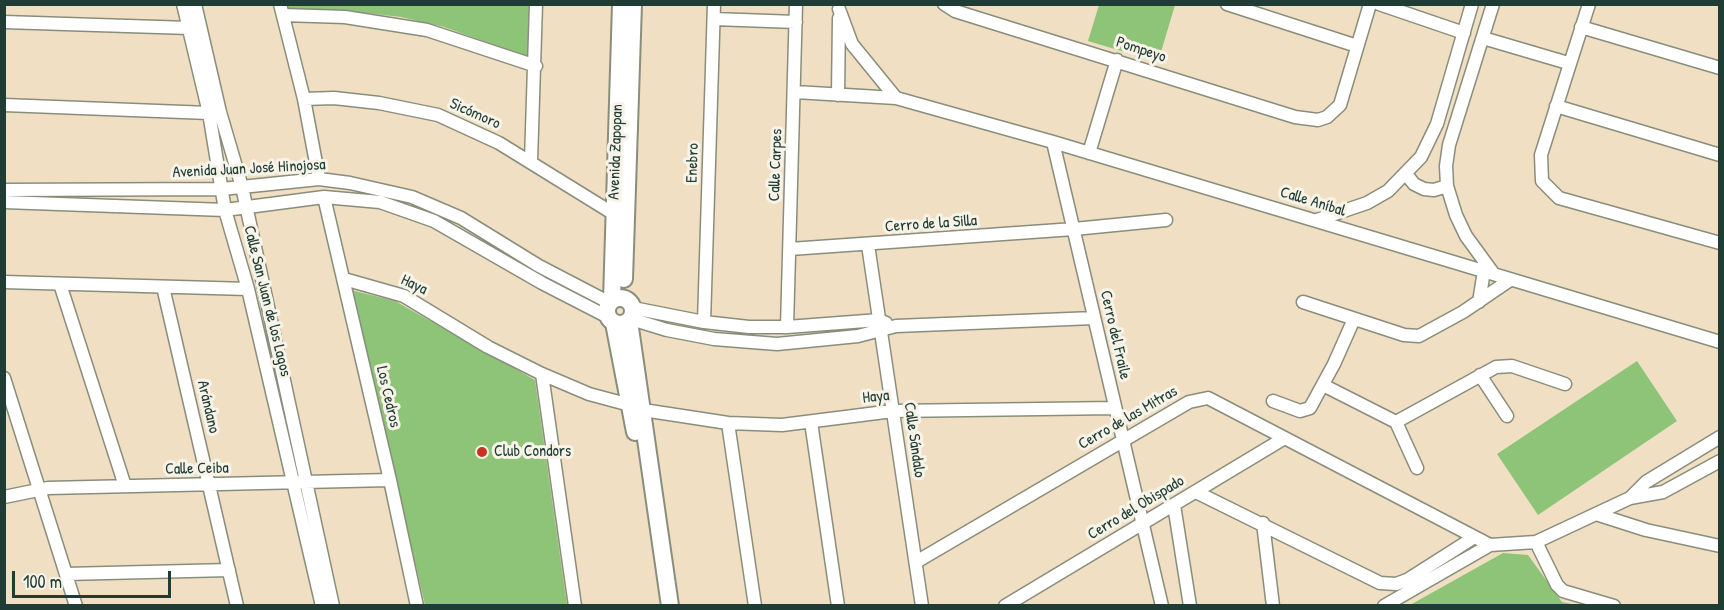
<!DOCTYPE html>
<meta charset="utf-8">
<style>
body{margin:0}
#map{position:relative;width:1724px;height:610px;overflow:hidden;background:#f0dfc2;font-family:"Patrick Hand",sans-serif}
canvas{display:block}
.frame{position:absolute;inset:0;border:6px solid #1f3d34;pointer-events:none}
.scale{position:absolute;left:12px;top:571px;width:159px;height:27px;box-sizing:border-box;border:3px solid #1f3d34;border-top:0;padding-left:8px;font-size:18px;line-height:21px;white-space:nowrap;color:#1f3d34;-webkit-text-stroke:4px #f7f3e8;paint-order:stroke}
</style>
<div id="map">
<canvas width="1724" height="610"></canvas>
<div class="frame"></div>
<div class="scale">100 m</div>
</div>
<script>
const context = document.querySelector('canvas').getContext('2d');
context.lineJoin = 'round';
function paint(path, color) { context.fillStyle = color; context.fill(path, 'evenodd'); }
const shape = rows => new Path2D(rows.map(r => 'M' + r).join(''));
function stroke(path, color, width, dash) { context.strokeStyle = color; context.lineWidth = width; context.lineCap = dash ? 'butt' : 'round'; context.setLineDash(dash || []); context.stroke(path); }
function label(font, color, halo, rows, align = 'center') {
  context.font = font + ' "Patrick Hand",sans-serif'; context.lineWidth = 6; context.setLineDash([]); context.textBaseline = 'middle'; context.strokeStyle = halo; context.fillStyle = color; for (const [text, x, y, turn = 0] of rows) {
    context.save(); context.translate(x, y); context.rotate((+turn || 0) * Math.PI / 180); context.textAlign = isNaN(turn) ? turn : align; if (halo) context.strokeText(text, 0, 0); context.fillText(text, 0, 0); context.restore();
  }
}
const green = shape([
 [284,5,529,5,528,57,444,27,401,17,347,11,286,10],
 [1099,5,1175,5,1158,62,1088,41],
 [351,290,395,301,535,380,567,605,425,605],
 [1637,361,1677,421,1538,515,1497,454],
 [1503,553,1528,555,1562,602,1576,605,1410,605]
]);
const street = shape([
 [183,4,209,113,225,210,248,289,322,606],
 [195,4,220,112,242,187,333,606],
 [280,4,304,99,319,179],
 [944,4,955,11,1295,117,1318,120,1327,117,1340,105,1370,4],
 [1227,4,1357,46],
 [1379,4,1464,33],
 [1589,4,1541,155,1542,181,1559,198,1720,243],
 [839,9,852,44,896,98,1053,142,1720,342],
 [283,15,345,17,427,30,536,66],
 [714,19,796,22],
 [4,22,189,28],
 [1581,27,1720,68],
 [1483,38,1568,63],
 [795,92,896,98],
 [838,95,839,18],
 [304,99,334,98,379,103,438,115,499,143,614,214],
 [4,105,209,113],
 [1556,106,1720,155],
 [1053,142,1162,606],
 [1089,153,1117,60],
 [531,161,536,4],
 [1406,174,1414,184,1424,189,1434,190,1447,186],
 [4,190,222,189,319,179,350,183,412,197,461,218,539,266,610,303],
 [324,197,390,480,417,606],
 [4,202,225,210,324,197,380,202,434,221,542,283,608,317],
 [1317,220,1367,203,1388,191,1421,157,1437,124,1472,4],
 [868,245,922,606],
 [790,249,1074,229,1166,220],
 [1493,273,1466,236,1456,215,1447,186,1446,166,1449,145,1493,4],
 [344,279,404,296,488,347,542,374,589,394,630,405],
 [4,282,248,289],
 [60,284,125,486],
 [163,287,237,606],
 [1303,302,1404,335,1419,336,1463,312,1510,280],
 [1479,302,1484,271],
 [633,308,704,322,749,327,787,327,879,320,886,323],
 [631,319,667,330,714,339,777,344,858,336,896,326,1094,318],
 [704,322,714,4],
 [787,327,796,4],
 [542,374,575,606],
 [1480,375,1507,416],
 [4,378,76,606],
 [1323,385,1396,422,1417,468],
 [1273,401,1300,411,1310,408,1334,364,1354,319],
 [643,410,728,423,782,425,893,411,1115,408],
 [811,422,838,606],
 [1396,422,1496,367,1512,366,1565,384],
 [728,423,755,606],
 [1196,492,1380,583,1396,584,1407,580,1473,538],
 [4,497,48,488,390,480],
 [1630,498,1646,482,1720,437],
 [1174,505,1190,606],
 [1596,514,1646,530,1720,546],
 [1263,523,1273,606],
 [1536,542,1557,585,1563,591,1614,606],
 [916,562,1189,402,1208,398,1490,545],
 [66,574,229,570],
 [1005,606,1283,439],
 [1384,606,1490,545,1536,542,1630,498,1663,492,1720,461]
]);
const secondary = shape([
 [624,279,633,4],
 '607 311a13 13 0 1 1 26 0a13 13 0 1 1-26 0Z',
 [612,300,621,4],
 [629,321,670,606],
 [614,323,635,432]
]);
const markers = [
 [482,452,6,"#c8321e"]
];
const streetNames = [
 ["Pompeyo",1141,50,18],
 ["Sicómoro",475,114,24],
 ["Avenida Zapopan",616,152,-88],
 ["Enebro",693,163,-88],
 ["Calle Carpes",776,165,-88],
 ["Avenida Juan José Hinojosa",249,169,-3],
 ["Calle Aníbal",1313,202,17],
 ["Cerro de la Silla",931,224,-4],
 ["Haya",414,285,25],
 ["Calle San Juan de los Lagos",267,301,76],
 ["Cerro del Fraile",1115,335,77],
 ["Los Cedros",388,397,77],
 ["Haya",876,397,-6],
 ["Arándano",208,407,77],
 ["Cerro de las Mitras",1128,418,-30],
 ["Calle Sándalo",914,440,82],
 ["Calle Ceiba",197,469,-1],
 ["Cerro del Obispado",1136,508,-31]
];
const poiNames = [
 ["Club Condors",494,452]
];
paint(green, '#8ec477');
stroke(street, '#888e7b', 15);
stroke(secondary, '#888e7b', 20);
stroke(street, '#fff', 12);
stroke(secondary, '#fff', 16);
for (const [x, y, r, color] of markers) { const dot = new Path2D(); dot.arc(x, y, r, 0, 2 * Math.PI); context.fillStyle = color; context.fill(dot); stroke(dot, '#f7f3e8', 2); }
label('16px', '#1f3d34', '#f7f3e8', streetNames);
label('16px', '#1f3d34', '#f7f3e8', poiNames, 'left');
</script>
